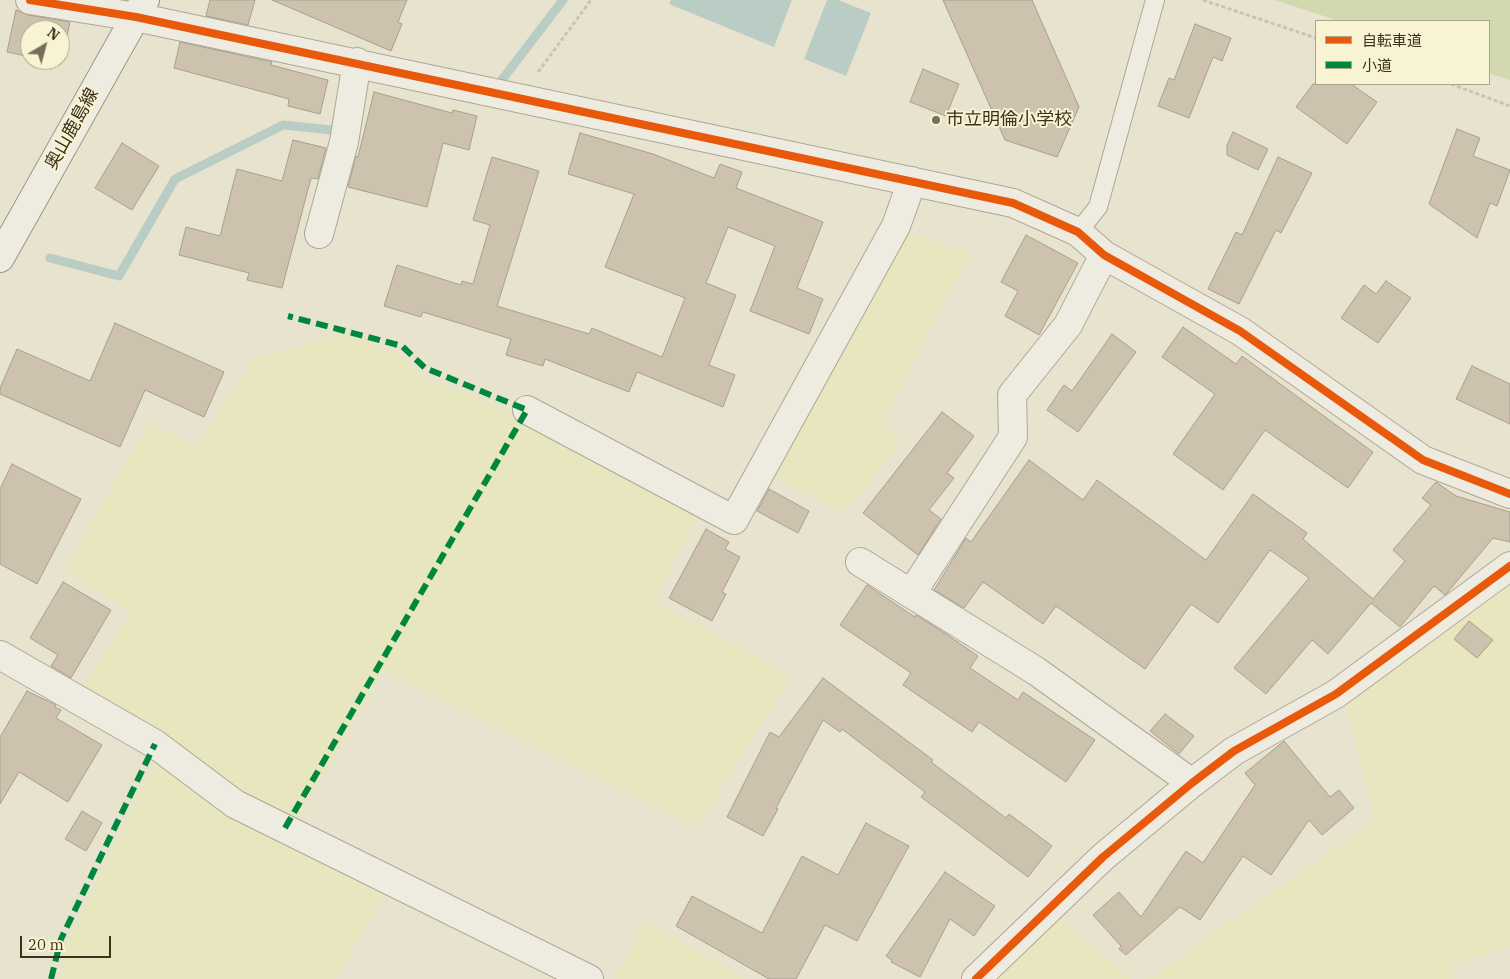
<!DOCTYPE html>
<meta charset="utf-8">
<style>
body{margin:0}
#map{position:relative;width:1510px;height:979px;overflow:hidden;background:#e8e3ce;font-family:"IBM Plex Serif","Noto Sans JP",serif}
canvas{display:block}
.legend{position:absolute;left:1315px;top:20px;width:175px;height:65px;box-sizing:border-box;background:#f8f3d3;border:1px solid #ada58a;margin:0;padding:6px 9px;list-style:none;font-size:15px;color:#3c311d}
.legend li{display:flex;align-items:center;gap:10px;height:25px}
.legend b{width:25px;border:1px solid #ada58a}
.north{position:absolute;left:20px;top:20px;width:50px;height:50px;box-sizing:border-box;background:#f8f3d3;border:1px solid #ada58a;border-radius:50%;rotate:37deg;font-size:14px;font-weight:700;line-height:20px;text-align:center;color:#3c311d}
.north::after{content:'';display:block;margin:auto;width:18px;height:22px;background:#786f5b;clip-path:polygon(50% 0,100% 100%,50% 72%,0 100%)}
.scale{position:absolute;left:20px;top:936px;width:91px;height:22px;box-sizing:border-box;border:2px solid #3c311d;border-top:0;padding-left:6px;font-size:15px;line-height:18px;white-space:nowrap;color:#3c311d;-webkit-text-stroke:4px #f8f3d3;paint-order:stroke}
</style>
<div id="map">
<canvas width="1510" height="979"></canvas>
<ul class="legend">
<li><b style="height:6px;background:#e8590c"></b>自転車道</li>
<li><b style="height:6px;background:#00873e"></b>小道</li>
</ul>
<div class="north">N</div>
<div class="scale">20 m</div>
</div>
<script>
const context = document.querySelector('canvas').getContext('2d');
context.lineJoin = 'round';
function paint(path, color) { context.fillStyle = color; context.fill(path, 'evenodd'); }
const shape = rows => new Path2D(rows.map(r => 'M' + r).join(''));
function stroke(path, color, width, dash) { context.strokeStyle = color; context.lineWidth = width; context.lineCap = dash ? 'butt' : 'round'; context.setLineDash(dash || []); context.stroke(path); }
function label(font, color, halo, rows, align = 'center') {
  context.font = font + ' "IBM Plex Serif","Noto Sans JP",serif'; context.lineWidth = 4; context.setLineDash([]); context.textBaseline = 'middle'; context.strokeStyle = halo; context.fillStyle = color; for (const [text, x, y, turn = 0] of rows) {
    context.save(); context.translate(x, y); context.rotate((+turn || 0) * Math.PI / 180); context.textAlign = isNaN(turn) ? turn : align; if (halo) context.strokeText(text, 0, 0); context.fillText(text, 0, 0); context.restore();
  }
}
const farmland = shape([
 [889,226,970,253,882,422,900,445,843,512,755,468],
 [342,333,398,353,421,377,531,418,702,508,653,601,792,676,696,828,383,671,287,837,388,886,336,979,59,979,67,944,164,740,82,690,131,612,64,570,149,423,197,446,253,360],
 [1510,582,1510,945,1452,966,1453,979,1149,979,1375,820,1345,705],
 [1057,916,1131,979,993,979],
 [646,922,745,979,615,979]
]);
const green = shape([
 [1275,0,1510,0,1510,80,1489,73,1489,21,1339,21]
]);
const water = shape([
 [671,0,792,0,774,47,669,4],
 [827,0,838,0,871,13,846,76,804,59]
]);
const stream = shape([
 [495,89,563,0],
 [50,258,119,276,175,179,283,125,342,131]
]);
const building = shape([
 [210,0,255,0,248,25,206,16,210,0],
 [272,0,407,0,398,22,402,24,391,51,272,0],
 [943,0,1032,0,1079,107,1057,157,1005,140,943,0],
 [16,10,28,15,70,22,61,64,44,60,60,60,60,30,30,30,30,57,7,52,16,10],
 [1195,24,1231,38,1222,61,1213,57,1189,118,1158,106,1169,78,1174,80,1195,24],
 [180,42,272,62,271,65,328,80,320,114,288,106,289,99,174,68,180,42],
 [923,69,959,84,946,116,910,102,923,69],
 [1313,84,1351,84,1377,102,1347,144,1296,107,1313,84],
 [374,92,452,113,453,110,477,116,469,150,443,143,427,207,348,187,356,156,358,157,374,92],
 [1457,129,1480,138,1473,156,1510,170,1497,206,1490,203,1477,238,1429,204,1457,129],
 [1233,132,1268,149,1258,170,1227,155,1227,145,1233,132],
 [580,133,653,154,714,178,720,164,742,172,736,188,823,222,797,288,823,299,809,334,750,311,775,246,728,227,706,283,736,295,709,365,735,375,723,407,637,372,629,392,545,359,543,366,506,355,511,339,423,312,421,317,384,306,397,265,461,285,462,281,473,284,490,225,473,220,492,157,539,171,497,306,589,334,592,328,662,357,685,298,605,267,634,194,568,174,580,133],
 [293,140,326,148,318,179,311,178,282,288,247,280,249,273,179,255,186,227,220,236,237,169,282,181,293,140],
 [122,143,159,166,132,210,95,188,122,143],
 [1278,157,1312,173,1281,233,1276,230,1239,304,1208,289,1236,232,1242,235,1278,157],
 [1026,235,1078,263,1039,335,1005,316,1018,291,1001,282,1026,235],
 [1386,281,1411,298,1378,343,1341,318,1364,285,1376,294,1386,281],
 [115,323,224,372,204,417,145,390,120,447,0,394,0,388,17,349,90,381,115,323],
 [1183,327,1236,364,1242,356,1373,452,1348,488,1265,430,1223,490,1173,454,1215,394,1162,357,1183,327],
 [1112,334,1136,352,1078,432,1047,410,1064,385,1072,391,1112,334],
 [1472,366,1510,384,1510,424,1456,399,1472,366],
 [942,412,974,436,947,473,954,478,929,510,941,519,918,555,863,513,942,412],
 [1029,460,1083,500,1097,480,1206,560,1253,494,1307,533,1303,539,1373,599,1405,561,1393,550,1431,505,1422,498,1436,482,1456,496,1510,512,1510,542,1493,538,1447,593,1445,595,1434,586,1400,627,1371,603,1328,654,1312,640,1266,694,1234,668,1309,578,1270,550,1218,623,1191,604,1145,669,1056,606,1043,624,983,582,964,608,934,590,966,538,971,542,1029,460],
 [12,464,81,499,37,584,0,564,0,489,12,464],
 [769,489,809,511,798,533,757,511,769,489],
 [706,529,729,542,725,549,740,557,722,592,726,594,712,621,669,598,706,529],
 [63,582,111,610,71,678,51,666,58,655,30,638,63,582],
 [867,585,915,617,916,615,946,634,978,656,970,668,1018,700,1023,692,1095,740,1066,782,979,722,972,732,903,685,911,673,840,625,867,585],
 [1469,621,1493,640,1477,658,1454,639,1469,621],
 [823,678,933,760,931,762,1006,818,1009,814,1052,846,1028,877,921,797,925,792,842,729,840,732,823,720,776,808,778,809,763,836,727,817,770,732,779,737,823,678],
 [27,691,56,705,55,707,61,710,56,718,102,745,68,802,19,772,0,804,0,737,27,691],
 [1165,714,1194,736,1179,754,1150,731,1165,714],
 [1284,741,1330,797,1339,790,1354,808,1322,835,1309,820,1271,875,1243,856,1200,920,1180,907,1126,955,1119,949,1121,946,1093,915,1119,892,1141,917,1186,851,1203,863,1255,785,1245,773,1284,741],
 [82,811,102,823,86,851,65,839,82,811],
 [866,823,909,846,857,941,825,925,796,979,769,979,676,926,692,896,762,933,802,856,838,875,866,823],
 [945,872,995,906,974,936,950,919,920,977,891,962,892,960,886,956,945,872]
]);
const path = shape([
 [1203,0,1316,38],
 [538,72,591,0],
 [1451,84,1510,106]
]);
const lane = shape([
 [1078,232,1098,207,1155,0]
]);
const street = shape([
 [30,0,136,17,1013,203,1078,232,1104,255,1240,331,1423,460,1510,494],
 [319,234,344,142,357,62],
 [527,410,734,520,896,226,912,181],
 [860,562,1036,671,1192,783],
 [911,594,1013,437,1012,395,1068,325,1104,255],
 [0,655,155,744,235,804,589,979],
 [976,979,1103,857,1192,783,1234,751,1336,694,1510,566]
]);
const secondary = shape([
 [0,258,145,0]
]);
const quiet = shape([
 [285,828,527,410,425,368,402,346,288,316],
 [51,979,61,939,155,744]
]);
const cycleway = shape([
 [30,0,136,17,1013,203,1078,232,1104,255,1240,331,1423,460,1510,494],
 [976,979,1103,857,1192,783,1234,751,1336,694,1510,566]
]);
const markers = [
 [936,120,5,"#786f5b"]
];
const poiNames = [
 ["市立明倫小学校",946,120]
];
const streetNames = [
 ["奥山鹿島線",72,129,-61]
];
paint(farmland, '#e8e6be');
paint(green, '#d2d9af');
paint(water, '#b9cdc4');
stroke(stream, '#b9cdc4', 9);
paint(building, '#ccc2ae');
stroke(building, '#a89f8d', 1);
stroke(lane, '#ada797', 20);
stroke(street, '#ada797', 30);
stroke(secondary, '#9c9786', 30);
stroke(path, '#c7c4b6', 3, [4, 2.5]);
stroke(lane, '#eeece0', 18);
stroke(street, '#eeece0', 28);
stroke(secondary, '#eeece0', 28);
stroke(quiet, '#00873e', 6, [12, 6]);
stroke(cycleway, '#e8590c', 8);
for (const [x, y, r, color] of markers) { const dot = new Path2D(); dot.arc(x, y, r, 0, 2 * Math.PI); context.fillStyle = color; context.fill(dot); stroke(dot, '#f8f3d3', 2); }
label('18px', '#3c311d', '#f8f3d3', poiNames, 'left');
label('18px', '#3c311d', '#f8f3d3', streetNames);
</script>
